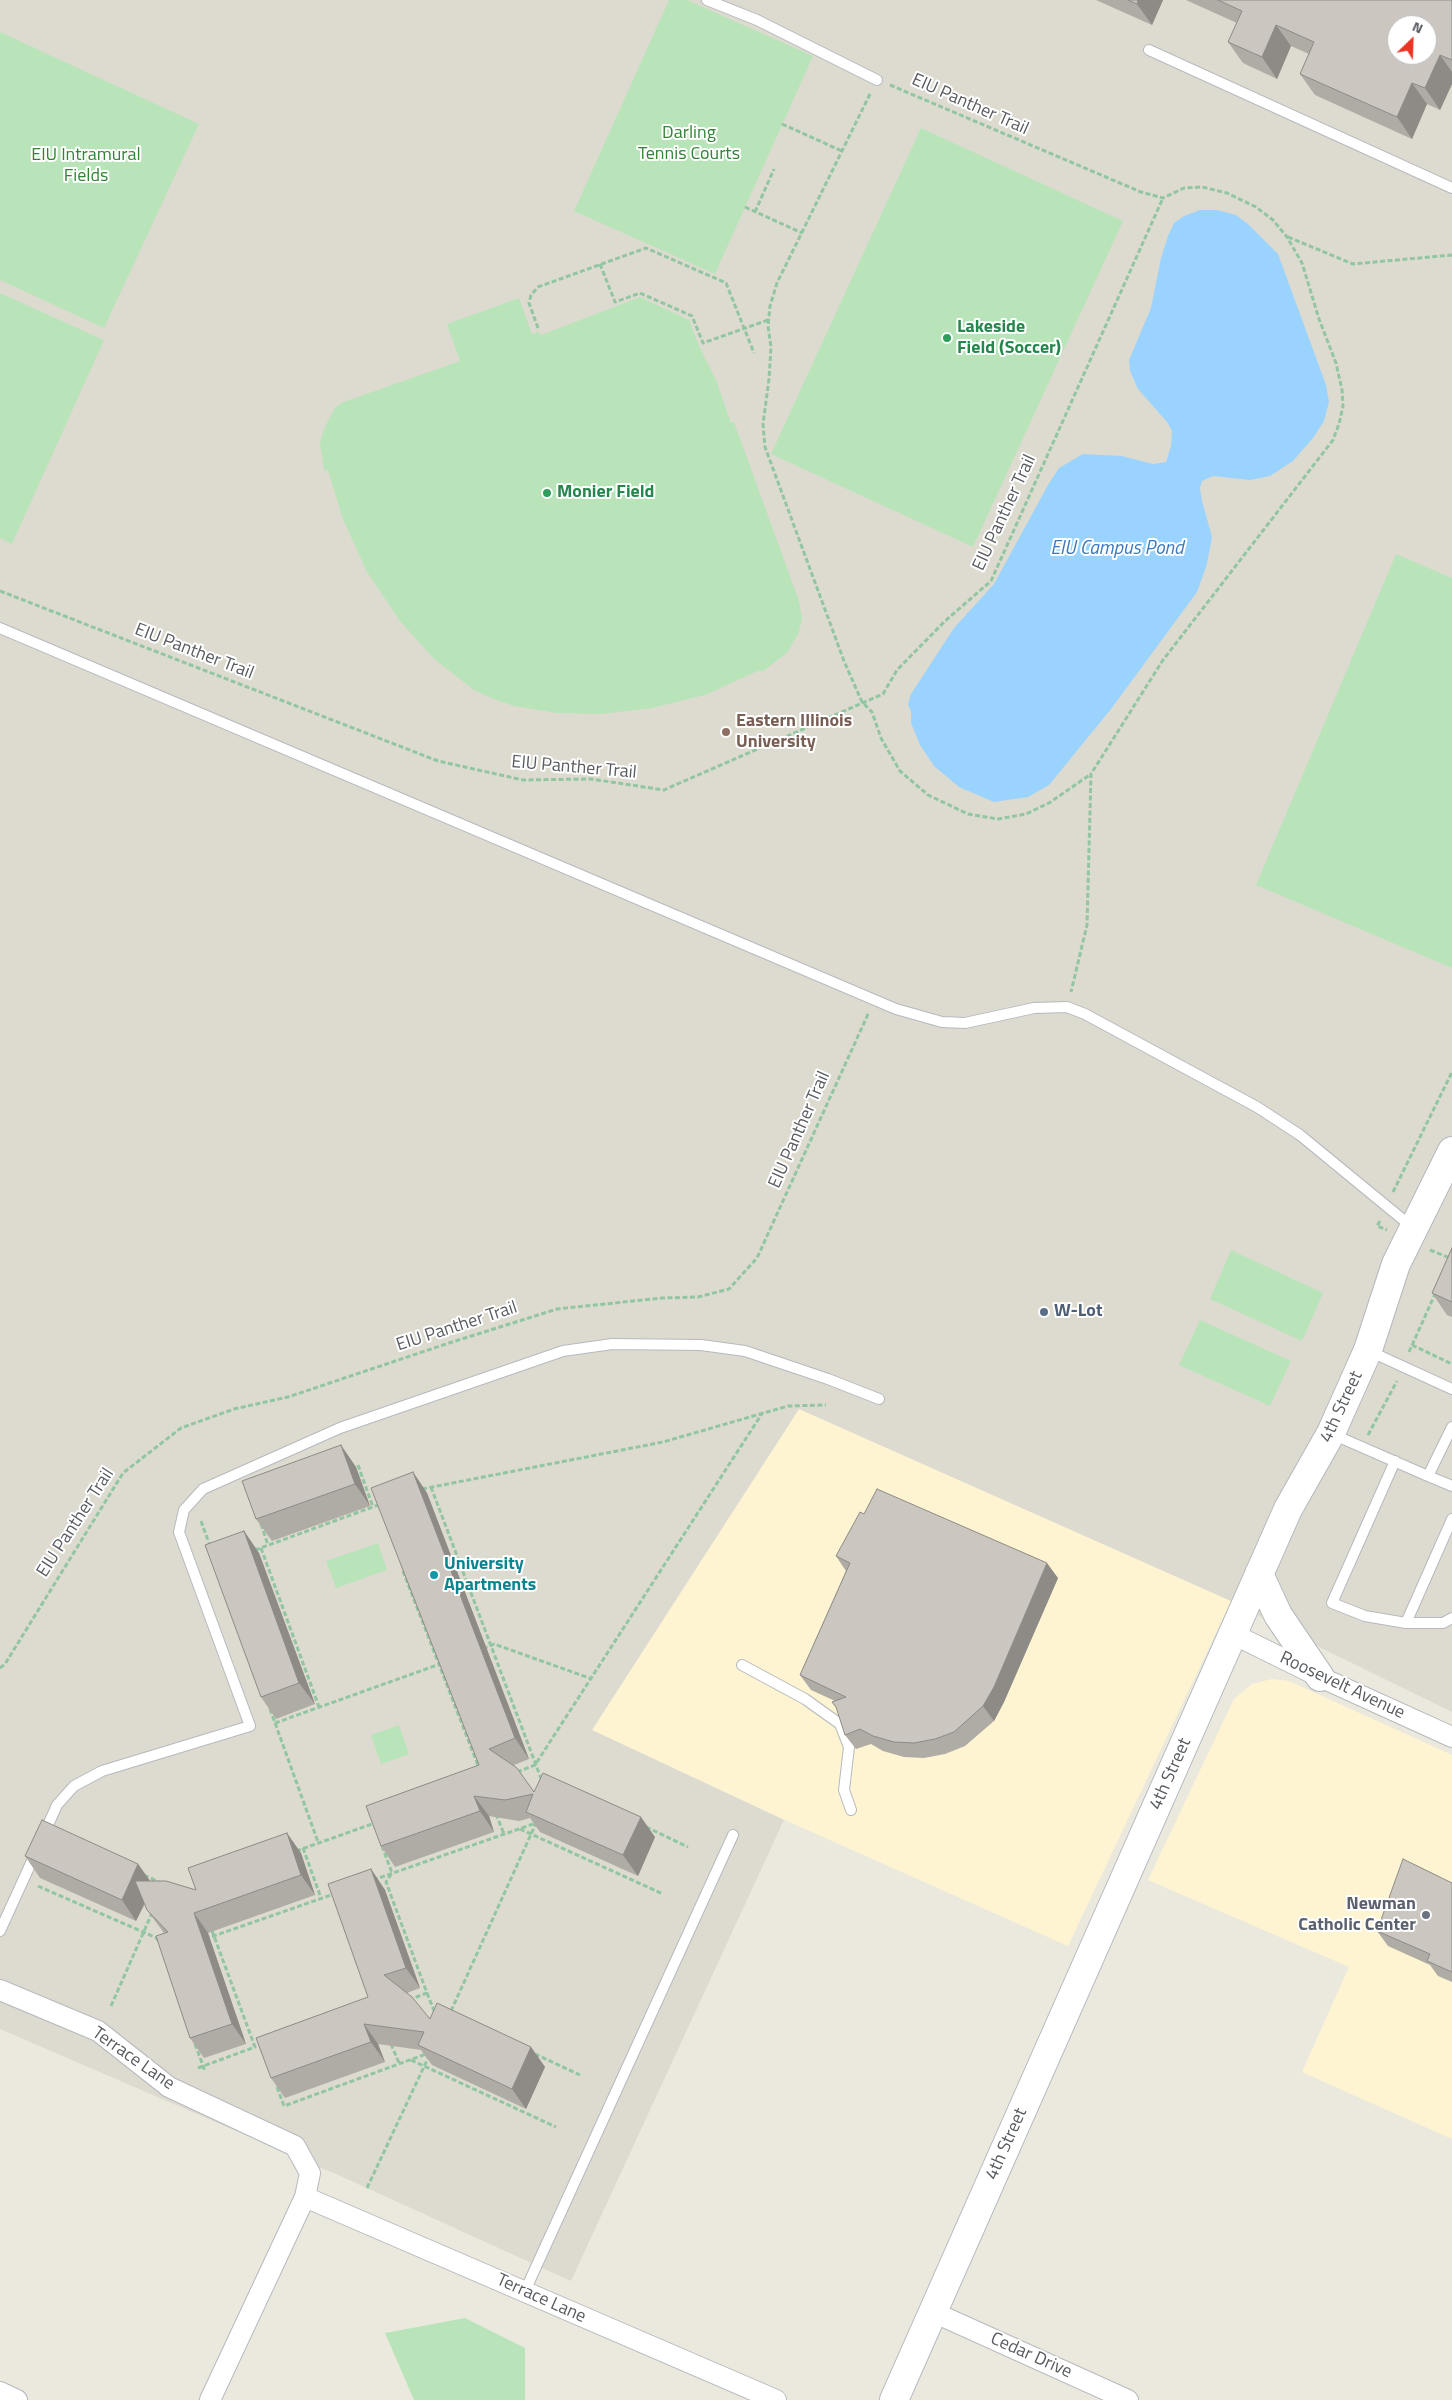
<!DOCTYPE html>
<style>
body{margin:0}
#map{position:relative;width:1452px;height:2400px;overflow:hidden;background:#ebe9de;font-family:"Titillium Web",sans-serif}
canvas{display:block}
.north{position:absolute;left:1387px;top:15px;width:50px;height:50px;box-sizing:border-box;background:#fff;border:1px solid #bcbdbf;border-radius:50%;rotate:24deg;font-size:14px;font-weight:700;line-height:20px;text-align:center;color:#585b60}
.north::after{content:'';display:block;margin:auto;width:18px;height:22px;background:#ec3424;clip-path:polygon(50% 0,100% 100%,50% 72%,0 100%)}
</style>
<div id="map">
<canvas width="1452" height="2400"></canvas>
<div class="north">N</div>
</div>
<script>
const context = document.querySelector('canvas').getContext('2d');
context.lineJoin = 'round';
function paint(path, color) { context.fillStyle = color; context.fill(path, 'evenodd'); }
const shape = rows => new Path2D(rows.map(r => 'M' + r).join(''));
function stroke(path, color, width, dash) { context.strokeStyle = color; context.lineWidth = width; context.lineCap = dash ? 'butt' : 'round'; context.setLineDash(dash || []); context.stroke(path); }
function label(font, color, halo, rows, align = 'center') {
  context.font = font + ' "Titillium Web",sans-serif'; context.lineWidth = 4; context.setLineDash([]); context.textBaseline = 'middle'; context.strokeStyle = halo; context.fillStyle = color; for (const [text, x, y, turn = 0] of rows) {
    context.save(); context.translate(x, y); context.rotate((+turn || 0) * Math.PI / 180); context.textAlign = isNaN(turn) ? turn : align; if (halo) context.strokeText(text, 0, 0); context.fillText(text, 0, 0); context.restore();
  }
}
const commercial = shape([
 [799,1409,1231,1601,1068,1946,785,1820,592,1730],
 [1272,1679,1289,1681,1452,1755,1452,2139,1302,2072,1349,1967,1148,1880,1234,1699,1252,1684]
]);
const education = shape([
 [0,0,1452,0,1452,1712,1311,1643,1231,1601,799,1409,592,1730,784,1820,571,2281,338,2175,0,2029],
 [1397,25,1427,25,1427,55,1397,55]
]);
const green = shape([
 [669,0,687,0,813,56,715,274,574,211],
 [0,32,199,124,104,328,0,280],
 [921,128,1123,221,973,547,771,454],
 [0,293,104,340,12,544,0,538],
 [640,297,689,320,700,348,716,380,731,423,734,422,799,601,802,619,799,632,787,653,762,672,760,670,705,695,652,708,601,714,557,713,514,706,494,699,474,690,434,659,400,621,367,572,342,517,328,470,324,470,320,443,324,429,334,409,341,403,460,361,447,324,519,298,532,334,539,332,541,335],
 [1396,554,1452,578,1452,968,1256,885],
 [1231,1250,1323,1293,1302,1341,1210,1299],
 [1200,1320,1291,1361,1270,1406,1179,1365],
 [378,1543,387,1570,336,1588,326,1561],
 [399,1725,409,1754,381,1764,371,1735],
 [465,2318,525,2348,525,2400,414,2400,385,2333]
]);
const water = shape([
 [1200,210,1217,210,1236,215,1248,224,1278,254,1326,385,1329,402,1324,421,1313,438,1293,461,1270,476,1250,480,1213,476,1202,481,1200,488,1202,501,1212,537,1207,564,1197,592,1111,709,1049,785,1028,797,994,802,959,787,934,766,920,745,911,723,911,712,908,704,911,694,954,628,994,584,1048,485,1059,468,1083,454,1122,456,1153,464,1166,462,1171,446,1172,431,1167,422,1138,389,1130,371,1129,360,1151,308,1161,258,1168,236,1174,223,1184,216]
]);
const path = shape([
 [890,85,1141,192,1163,198,1184,188,1202,187,1227,193,1256,207,1273,220,1287,237,1302,263,1319,319,1336,363,1342,390,1343,406,1339,424,1333,440,1163,660,1091,774,1087,925,1071,992],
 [870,94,777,283,770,306,768,326,771,347,769,379,763,424,765,447,844,661,862,702,872,712,881,738,900,771,928,795,968,814,998,819,1026,814,1049,803,1091,774],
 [782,124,842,151],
 [745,207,802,233],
 [755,212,774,169],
 [1288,237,1353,264,1452,255],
 [600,264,615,302,640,293,692,316,703,343,768,320],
 [538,328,529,303,531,295,538,287,646,248,726,283,754,353],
 [0,591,438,761,523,780,591,779,664,790,883,694,897,670,945,621,991,581,1163,198],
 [1393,1192,1452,1072],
 [1380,1221,1377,1226,1387,1230],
 [1430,1250,1450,1258],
 [1412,1345,1452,1364],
 [1409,1352,1435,1294],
 [1368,1435,1397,1381],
 [358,1465,373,1507],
 [431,1487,542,1781],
 [422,1489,663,1442,788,1406,826,1405],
 [201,1521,210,1546],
 [261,1524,268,1545],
 [261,1548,319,1707],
 [255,1550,381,1504],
 [403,1571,479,1768],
 [483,1649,494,1644,592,1679],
 [0,1668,5,1664,123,1473,181,1428,234,1409,288,1397,449,1343,557,1309,662,1298,698,1297,729,1289,757,1258,869,1012],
 [270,1709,318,1842],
 [275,1723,440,1664],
 [517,1772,535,1765,763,1412],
 [496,1814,504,1834],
 [646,1827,688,1847],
 [520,1829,663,1894],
 [382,1846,392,1873,386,1882,427,1993,411,1999],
 [303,1848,321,1898],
 [296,1851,375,1823],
 [144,1875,159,1882],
 [373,1880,536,1823],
 [38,1886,157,1938,158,1942],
 [205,1939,334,1894],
 [427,1993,435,2013],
 [111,2006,152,1913],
 [451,2011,537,1821],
 [195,2044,205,2071],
 [391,2044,399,2063],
 [535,2054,580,2075],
 [411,2060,556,2127],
 [198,2068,255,2047,211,1928],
 [277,2087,284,2106,426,2054],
 [367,2188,429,2056]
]);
const lane = shape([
 [707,0,757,20,877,80],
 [1149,50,1452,188],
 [0,628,896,1009,942,1022,965,1023,1034,1008,1067,1007,1085,1014,1257,1107,1300,1135,1412,1227],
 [1369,1351,1452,1389],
 [1332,1434,1428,1476,1452,1427],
 [1395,1461,1332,1603,1365,1616,1406,1623,1443,1623,1452,1618],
 [1428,1476,1452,1486],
 [1406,1623,1452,1519],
 [742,1665,805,1699,840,1724,849,1747,844,1790,851,1810],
 [44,1834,57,1805,74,1786,102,1771,250,1726,179,1532,184,1510,203,1489,340,1428,563,1351,612,1344,701,1345,745,1351,828,1379,879,1399],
 [0,1931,36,1852],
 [525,2291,733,1835]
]);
const street = shape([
 [1233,1634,1320,1677,1452,1737],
 [0,1990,98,2031,169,2087,295,2146,310,2173,305,2197,210,2400],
 [305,2197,776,2400],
 [933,2312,1128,2400],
 [0,2392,17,2400]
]);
const secondary = shape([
 [1259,1574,1278,1615,1320,1677],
 [894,2400,1288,1509,1331,1433,1368,1350,1396,1264,1452,1151]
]);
const wall = shape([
 [1096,0,1163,0,1152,25],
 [1186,0,1452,0,1452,84,1440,110,1427,104,1412,139,1315,95,1300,74,1309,54,1291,46,1277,79,1243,63,1228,42,1237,23],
 [1452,1248,1452,1317,1447,1315,1432,1293],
 [356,1467,370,1506,272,1541,256,1519],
 [413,1472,427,1493,529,1759,514,1765,534,1792,655,1837,638,1876,540,1832,530,1818,519,1821,489,1816,494,1832,395,1867,381,1846,479,1765],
 [864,1514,1058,1578,1004,1702,994,1721,965,1746,945,1754,924,1758,904,1757,883,1751,871,1744,856,1749,845,1735,837,1709,832,1702,835,1701,811,1690,800,1675,846,1571,836,1556],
 [244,1531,259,1553,315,1704,276,1719,261,1697],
 [301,1853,315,1895,208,1933,246,2044,204,2058,190,2038,164,1933,147,1910,145,1904,136,1921,40,1878,25,1856,138,1864,150,1881,196,1890],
 [371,1869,385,1890,420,1988,407,1993,430,2019,531,2047,545,2067,526,2109,432,2065,421,2050,378,2044,385,2062,285,2098,271,2078,368,1997],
 [1452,1883,1452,1982,1438,1976,1430,1965,1388,1946,1377,1931]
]);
const shadedWall = shape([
 [1138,0,1163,0,1152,25,1137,4],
 [1276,25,1291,46,1277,79,1262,57],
 [1440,55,1452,72,1452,84,1440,110,1425,88],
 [1412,83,1427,104,1412,139,1397,117],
 [341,1445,356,1467,370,1506,355,1484],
 [413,1472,427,1493,529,1759,515,1738],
 [244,1531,259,1553,315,1704,299,1683],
 [1047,1563,1058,1578,1004,1702,994,1721,983,1706],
 [474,1796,489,1816,494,1832,480,1811],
 [641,1817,655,1837,638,1876,623,1855],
 [287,1833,301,1853,315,1895,301,1875],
 [138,1864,153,1885,136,1921,122,1900],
 [371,1869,385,1890,420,1988,406,1968],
 [194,1913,208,1933,246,2044,232,2024],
 [364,2024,378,2044,385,2062,371,2042],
 [531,2047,545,2067,526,2109,512,2089]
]);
const building = shape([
 [1128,0,1138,0,1137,4,1128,0],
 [1218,0,1452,0,1452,60,1440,55,1425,88,1412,83,1397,117,1300,74,1314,42,1276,25,1262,57,1228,42,1242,11,1218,0],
 [1397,25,1427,25,1427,55,1397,55,1397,25],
 [1452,1248,1452,1302,1432,1293,1452,1248],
 [341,1445,355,1484,256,1519,242,1481,341,1445],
 [413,1472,515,1738,489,1749,517,1768,534,1792,543,1773,641,1817,623,1855,526,1812,533,1794,505,1800,474,1796,480,1811,381,1846,366,1806,479,1765,371,1488,413,1472],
 [877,1489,1047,1563,994,1687,983,1706,954,1732,935,1739,914,1743,894,1742,873,1736,860,1729,845,1735,836,1707,832,1702,846,1697,800,1675,850,1563,836,1556,860,1512,864,1514,877,1489],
 [244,1531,299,1683,261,1697,205,1545,244,1531],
 [42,1820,138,1864,122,1900,25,1856,42,1820],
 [287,1833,301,1875,194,1913,232,2024,190,2038,156,1936,168,1932,147,1910,135,1881,166,1881,196,1890,188,1868,287,1833],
 [1403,1859,1452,1883,1452,1972,1427,1961,1430,1954,1377,1931,1403,1859],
 [371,1869,406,1968,384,1975,412,1997,430,2019,437,2003,531,2047,512,2089,418,2045,424,2032,364,2024,371,2042,271,2078,256,2038,368,1997,328,1884,371,1869]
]);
const markers = [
 [947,338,5,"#2e9e5b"],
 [547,493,5,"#2e9e5b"],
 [726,732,5,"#8d6e63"],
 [1044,1312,5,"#5c6f8a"],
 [434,1575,5,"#0f9aa8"],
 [1426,1915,5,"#6b7280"]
];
const streetNames = [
 ["EIU Panther Trail",970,105,24],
 ["EIU Panther Trail",1005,513,-65],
 ["EIU Panther Trail",194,652,21],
 ["EIU Panther Trail",574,768,5],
 ["EIU Panther Trail",800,1130,-66],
 ["EIU Panther Trail",457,1327,-18],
 ["4th Street",1342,1407,-65],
 ["EIU Panther Trail",76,1523,-57],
 ["Roosevelt Avenue",1342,1686,25],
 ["4th Street",1171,1774,-66],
 ["Terrace Lane",133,2059,35],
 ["4th Street",1007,2144,-66],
 ["Terrace Lane",541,2299,24],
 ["Cedar Drive",1031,2356,24]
];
const parkNames = [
 ["Darling",689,134],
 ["Tennis Courts",689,155],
 ["EIU Intramural",86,156],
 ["Fields",86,177]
];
const leisureNames = [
 ["Lakeside",957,328],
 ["Field (Soccer)",957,349],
 ["Monier Field",557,493]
];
const educationNames = [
 ["Eastern Illinois",736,722],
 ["University",736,743]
];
const serviceNames = [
 ["W-Lot",1054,1312]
];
const cultureNames = [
 ["University",444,1565],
 ["Apartments",444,1586]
];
const worshipNames = [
 ["Newman",1416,1905],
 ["Catholic Center",1416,1926]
];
const waterNames = [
 ["EIU Campus Pond",1117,549]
];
paint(commercial, '#fef4d1');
paint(education, '#dddbcf');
paint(green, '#b9e4ba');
paint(water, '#9bd3ff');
stroke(lane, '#b7b9be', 12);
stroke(street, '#b7b9be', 22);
stroke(secondary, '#b5b8be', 30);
stroke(path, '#92c5a1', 3, [5, 2.5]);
stroke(lane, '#fff', 10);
stroke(street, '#fff', 20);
stroke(secondary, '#fff', 28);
paint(wall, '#afaba5');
paint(shadedWall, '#8e8b86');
paint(building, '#cbc7c0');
stroke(building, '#8e8b86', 1);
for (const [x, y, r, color] of markers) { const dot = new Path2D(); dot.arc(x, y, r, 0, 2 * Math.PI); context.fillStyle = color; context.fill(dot); stroke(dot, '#fff', 2); }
label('18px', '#585b60', '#fff', streetNames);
label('18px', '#328437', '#fff', parkNames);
label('bold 18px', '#27864d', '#fff', leisureNames, 'left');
label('bold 18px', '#785e54', '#fff', educationNames, 'left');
label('bold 18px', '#4e5e75', '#fff', serviceNames, 'left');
label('bold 18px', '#0d838f', '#fff', cultureNames, 'left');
label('bold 18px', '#5b616d', '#fff', worshipNames, 'right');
label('italic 19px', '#3a79bb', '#fff', waterNames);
</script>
